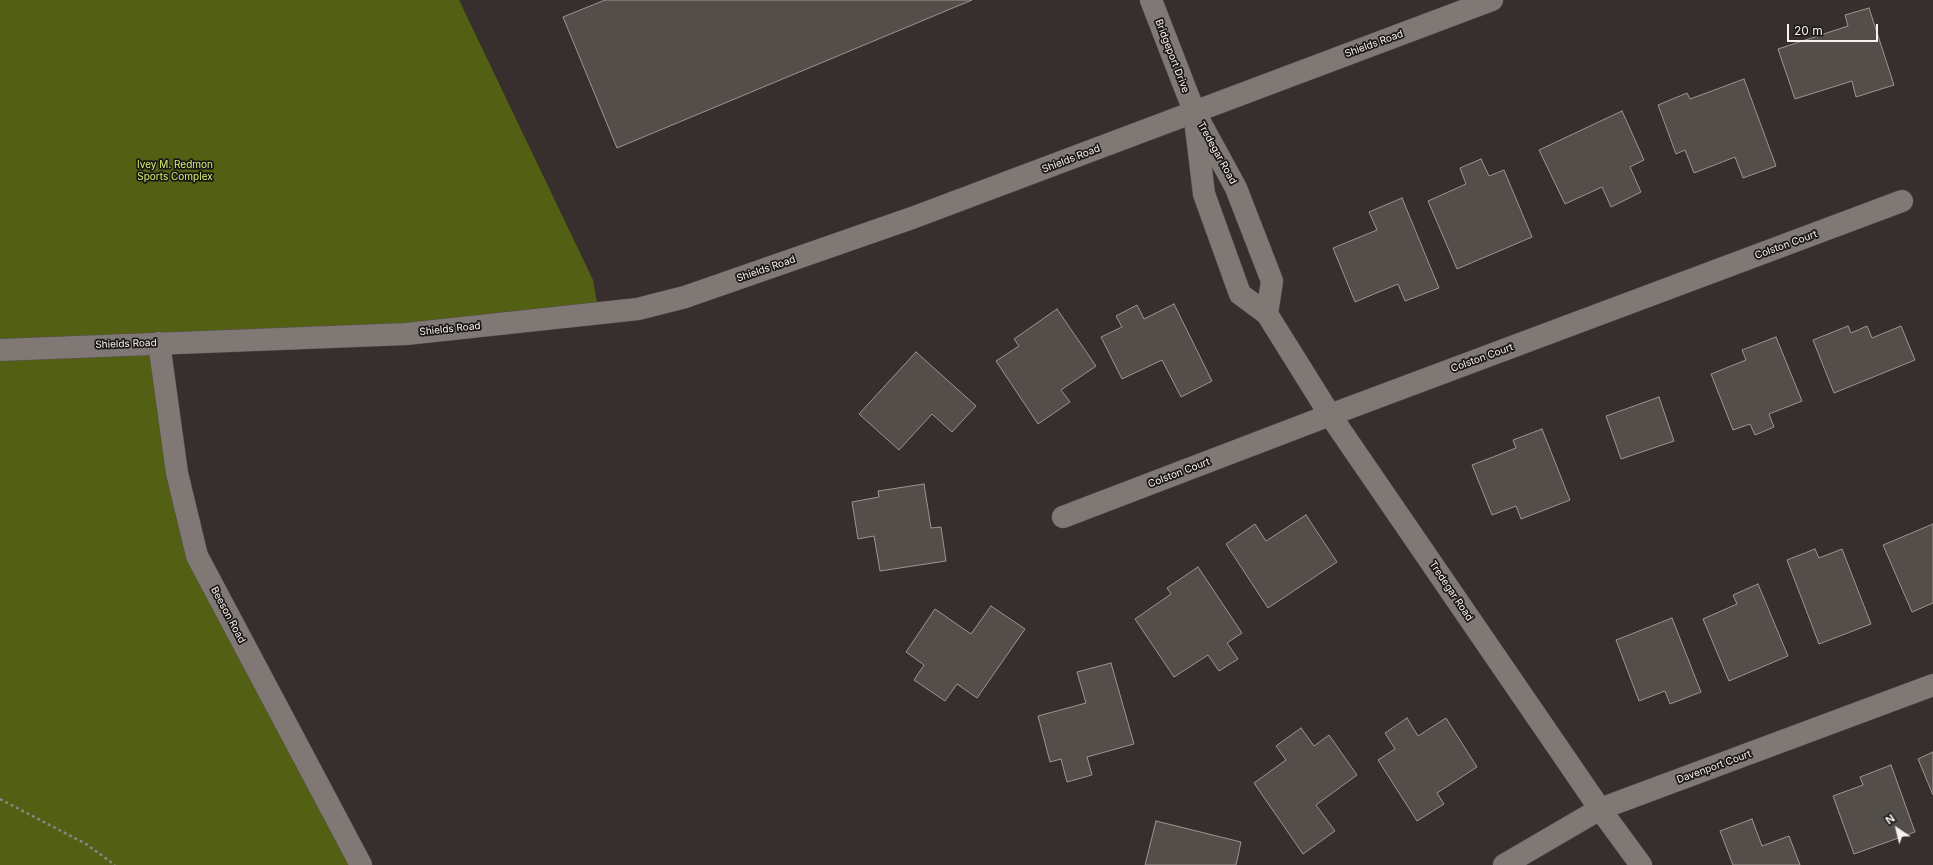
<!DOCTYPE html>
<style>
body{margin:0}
#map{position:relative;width:1933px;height:865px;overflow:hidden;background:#362f2d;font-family:Inter,sans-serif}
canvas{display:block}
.north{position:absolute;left:1877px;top:809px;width:40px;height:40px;-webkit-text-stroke:3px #1b1817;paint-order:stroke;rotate:325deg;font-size:11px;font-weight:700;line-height:16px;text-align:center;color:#f7f2f1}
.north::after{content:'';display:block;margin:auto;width:14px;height:18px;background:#f7f2f1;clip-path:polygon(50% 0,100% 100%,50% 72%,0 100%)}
.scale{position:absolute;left:1787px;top:24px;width:91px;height:18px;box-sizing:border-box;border:2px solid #f7f2f1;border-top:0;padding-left:5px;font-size:12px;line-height:14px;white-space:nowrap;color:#f7f2f1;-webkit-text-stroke:3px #1b1817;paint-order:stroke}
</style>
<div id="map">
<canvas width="1933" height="865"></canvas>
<div class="north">N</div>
<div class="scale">20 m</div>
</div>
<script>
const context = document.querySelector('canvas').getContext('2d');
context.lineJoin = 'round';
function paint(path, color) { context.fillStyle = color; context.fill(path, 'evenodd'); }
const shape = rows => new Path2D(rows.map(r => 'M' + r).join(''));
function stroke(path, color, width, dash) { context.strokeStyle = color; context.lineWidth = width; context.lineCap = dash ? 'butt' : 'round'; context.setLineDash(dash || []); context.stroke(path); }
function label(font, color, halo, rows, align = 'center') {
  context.font = font + ' Inter,sans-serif'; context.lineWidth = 3.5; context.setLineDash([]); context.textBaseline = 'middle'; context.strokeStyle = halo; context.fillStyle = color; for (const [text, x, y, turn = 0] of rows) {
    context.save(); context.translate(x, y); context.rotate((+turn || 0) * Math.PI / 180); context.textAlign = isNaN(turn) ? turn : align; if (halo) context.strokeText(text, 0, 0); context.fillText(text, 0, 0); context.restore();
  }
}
const green = shape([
 [0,0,459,0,593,280,599,314,159,343,197,556,361,865,0,865]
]);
const building = shape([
 [605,0,972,0,617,148,563,17,605,0],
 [1869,8,1894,85,1856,97,1852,81,1795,99,1778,49,1848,26,1845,15,1869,8],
 [1744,79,1776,166,1743,178,1735,157,1694,173,1685,150,1676,154,1658,105,1687,93,1690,99,1744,79],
 [1622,111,1644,160,1630,167,1641,192,1611,207,1602,187,1565,204,1539,150,1622,111],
 [1481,159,1489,176,1504,170,1532,237,1457,269,1428,201,1466,184,1460,168,1481,159],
 [1402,198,1439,288,1405,301,1398,284,1355,302,1333,248,1377,230,1369,212,1402,198],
 [1174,304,1212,381,1181,397,1162,360,1122,379,1101,337,1122,327,1116,316,1137,305,1144,319,1174,304],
 [1057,309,1096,366,1061,390,1070,402,1038,424,996,361,1019,346,1014,339,1057,309],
 [1848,326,1851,333,1867,326,1872,338,1901,326,1915,360,1834,393,1813,340,1848,326],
 [1776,337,1802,401,1769,414,1774,427,1755,435,1750,424,1733,430,1711,374,1746,360,1742,350,1776,337],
 [916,352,976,406,952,432,932,414,899,450,859,414,916,352],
 [1659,397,1674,441,1621,459,1606,416,1659,397],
 [1542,429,1570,500,1521,519,1516,506,1492,515,1472,465,1516,448,1513,440,1542,429],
 [924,484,931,528,941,527,946,561,880,571,874,536,858,539,852,502,879,497,878,491,924,484],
 [1306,515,1337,562,1268,608,1226,544,1255,524,1266,541,1306,515],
 [1933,524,1933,603,1912,612,1883,545,1933,524],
 [1815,549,1819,558,1842,549,1871,624,1819,644,1787,560,1815,549],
 [1198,567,1242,633,1227,643,1238,659,1219,671,1208,655,1174,677,1135,619,1171,594,1167,588,1198,567],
 [1758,584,1788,656,1729,681,1703,619,1737,604,1733,595,1758,584],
 [991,606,1025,629,977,698,957,684,945,701,914,680,924,665,906,652,935,609,971,634,991,606],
 [1672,618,1701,692,1670,704,1665,691,1639,701,1616,640,1672,618],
 [1111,663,1134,744,1087,757,1092,775,1067,782,1061,759,1050,762,1038,716,1086,703,1077,672,1111,663],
 [1407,718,1418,736,1446,718,1477,767,1437,793,1444,804,1417,821,1378,760,1395,749,1385,733,1407,718],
 [1301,728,1314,746,1329,735,1357,775,1316,805,1335,831,1303,854,1254,783,1286,760,1276,746,1301,728],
 [1933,752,1933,795,1918,759,1933,752],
 [1891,765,1915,832,1854,854,1833,796,1863,785,1860,777,1891,765],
 [1752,819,1762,846,1789,836,1800,865,1733,865,1720,831,1752,819],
 [1156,821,1241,842,1236,865,1145,865,1156,821]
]);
const path = shape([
 [0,799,86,844,115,865]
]);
const minor = shape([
 [1151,0,1194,111,1236,188,1272,281,1267,314],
 [1194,111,1204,194,1240,294,1267,314,1330,415,1600,809,1641,865],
 [159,343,177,473,197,556,361,865],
 [1063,517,1330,415,1902,201],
 [1504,865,1600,809,1933,685]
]);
const tertiary = shape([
 [0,350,406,334,638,309,685,297,912,218,1492,0]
]);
const streetNames = [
 ["Shields Road",1374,44,-20],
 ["Bridgeport Drive",1172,56,69],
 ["Tredegar Road",1217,153,61],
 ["Shields Road",1071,159,-21],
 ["Colston Court",1786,245,-20],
 ["Shields Road",766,269,-19],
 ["Shields Road",450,329,-6],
 ["Shields Road",126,344,-2],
 ["Colston Court",1482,358,-20],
 ["Colston Court",1179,473,-21],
 ["Tredegar Road",1451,591,56],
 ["Beeson Road",228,615,62],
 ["Davenport Court",1714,767,-20]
];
const parkNames = [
 ["Ivey M. Redmon",175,165],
 ["Sports Complex",175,177]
];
paint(green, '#536013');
paint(building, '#534e49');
stroke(building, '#9c9690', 1);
stroke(minor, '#524c4a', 23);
stroke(tertiary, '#524c4a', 23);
stroke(path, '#8a8483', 2.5, [3, 3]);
stroke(minor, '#807875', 22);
stroke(tertiary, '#807875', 22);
label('10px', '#f7f2f1', '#1b1817', streetNames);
label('10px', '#d5ee6d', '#1b1817', parkNames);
</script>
